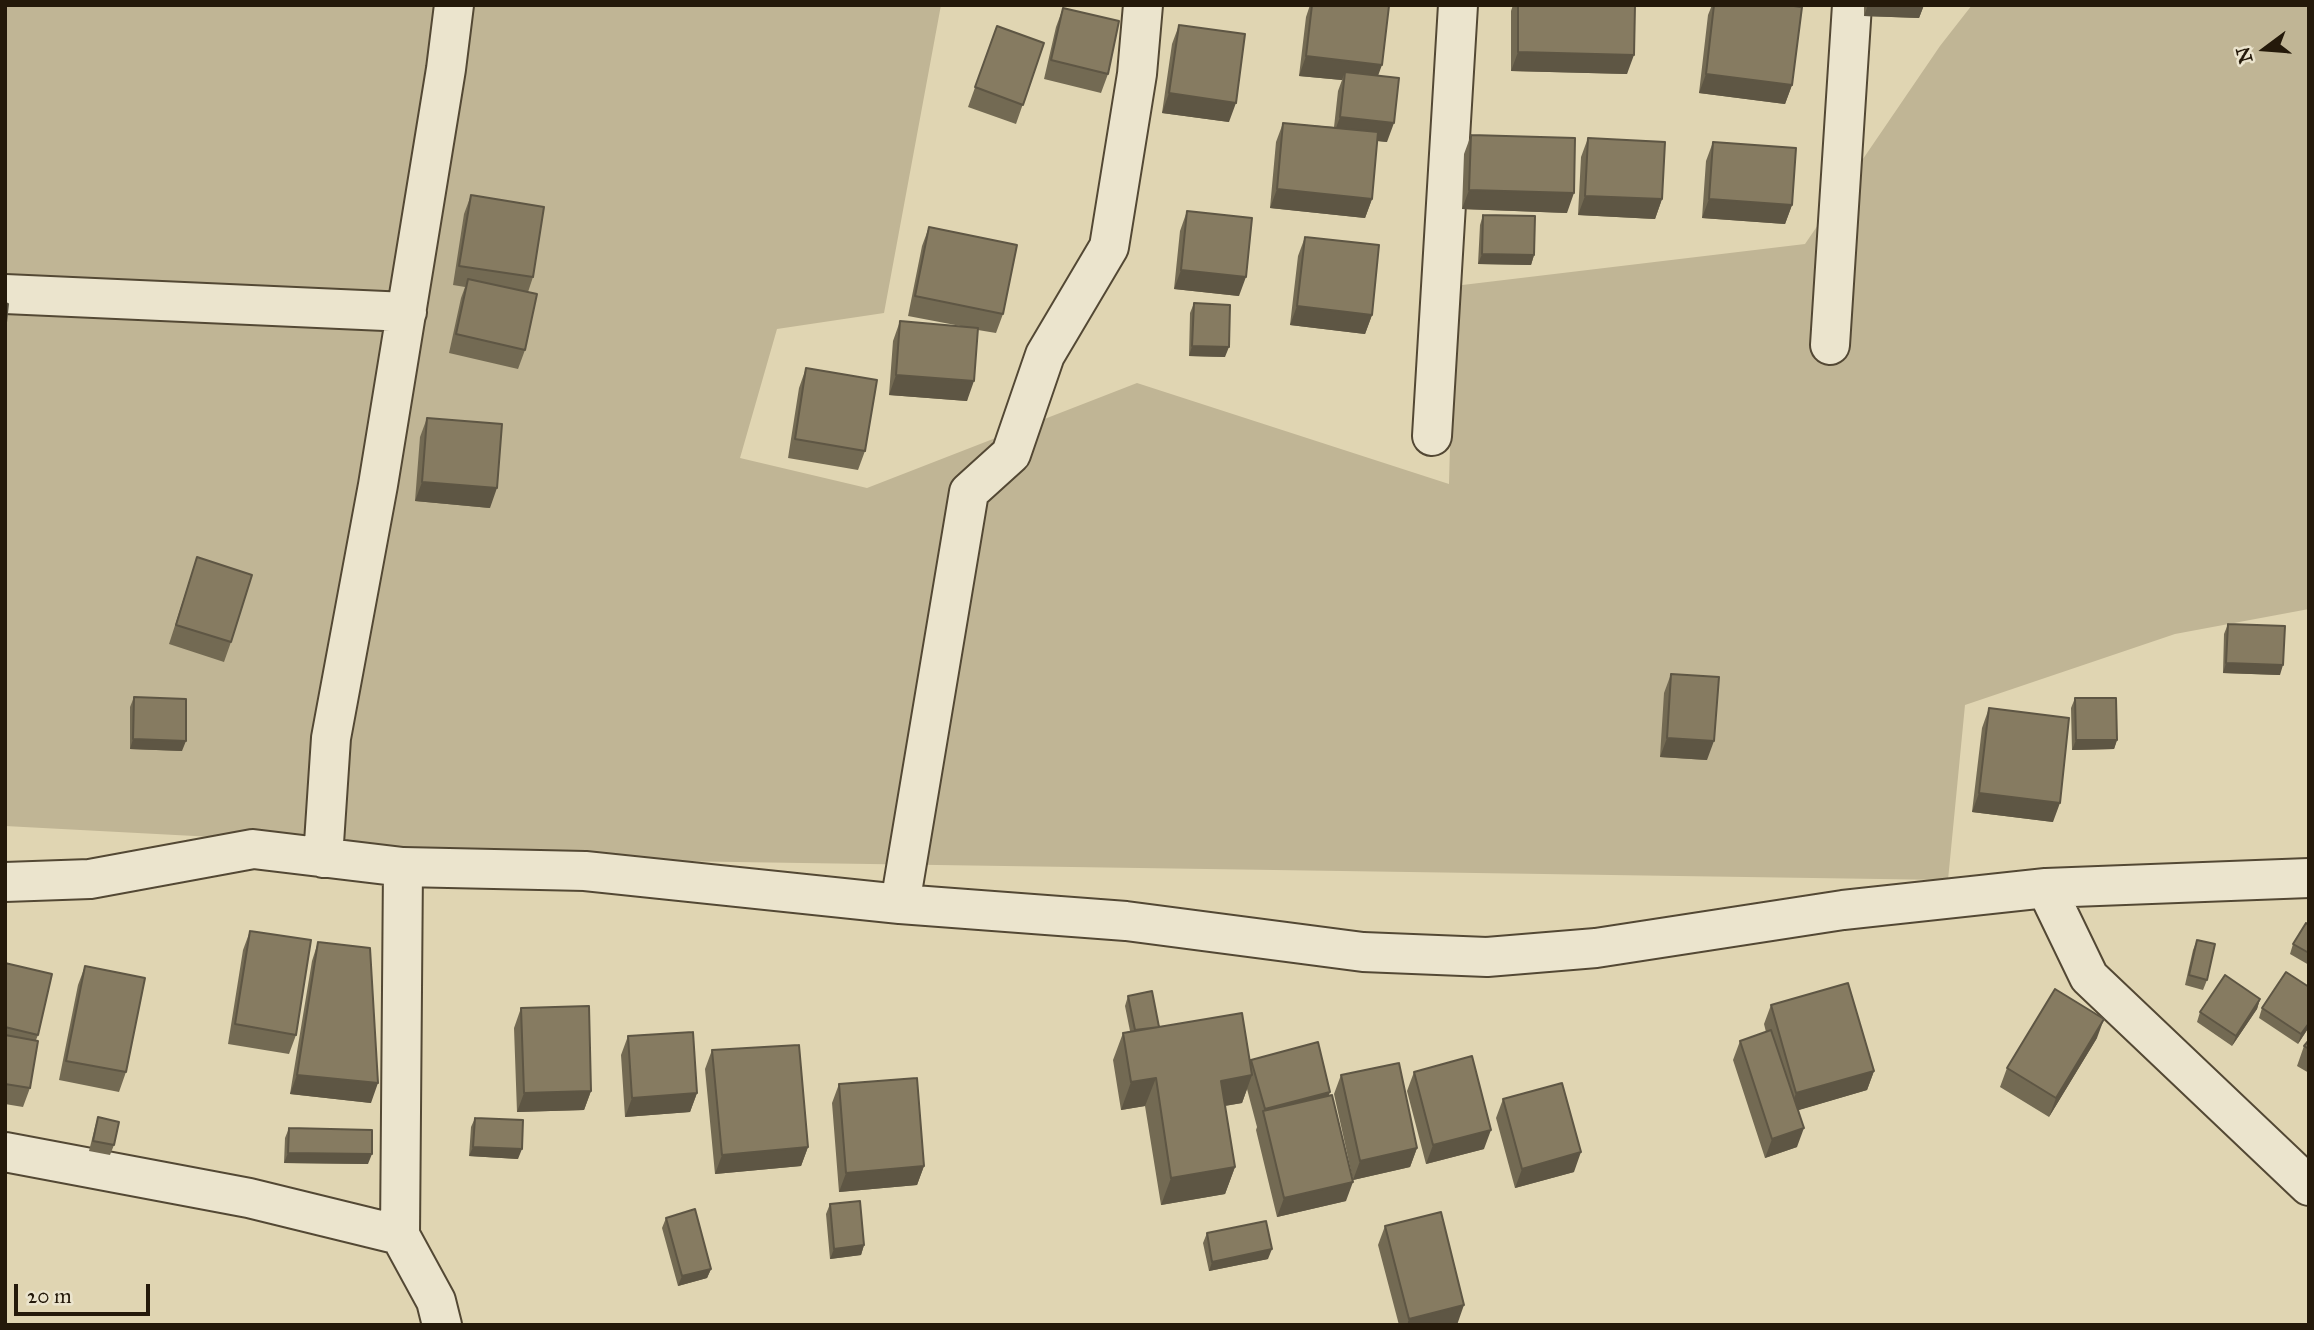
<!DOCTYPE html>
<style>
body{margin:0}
#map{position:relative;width:2314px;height:1330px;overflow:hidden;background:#e0d5b2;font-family:"IM FELL Great Primer",serif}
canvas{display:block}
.frame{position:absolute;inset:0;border:7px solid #24190a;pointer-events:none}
.north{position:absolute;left:2230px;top:14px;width:70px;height:70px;-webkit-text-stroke:5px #ebe4cd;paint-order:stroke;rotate:254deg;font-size:19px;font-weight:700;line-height:28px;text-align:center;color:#24190a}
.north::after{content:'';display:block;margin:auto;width:24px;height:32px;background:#24190a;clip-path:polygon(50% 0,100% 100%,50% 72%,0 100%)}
.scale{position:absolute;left:14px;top:1284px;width:136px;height:32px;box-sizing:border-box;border:4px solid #24190a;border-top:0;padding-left:9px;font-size:21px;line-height:24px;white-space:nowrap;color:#24190a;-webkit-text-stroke:5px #ebe4cd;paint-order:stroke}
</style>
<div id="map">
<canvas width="2314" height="1330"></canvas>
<div class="frame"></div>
<div class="north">N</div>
<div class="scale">20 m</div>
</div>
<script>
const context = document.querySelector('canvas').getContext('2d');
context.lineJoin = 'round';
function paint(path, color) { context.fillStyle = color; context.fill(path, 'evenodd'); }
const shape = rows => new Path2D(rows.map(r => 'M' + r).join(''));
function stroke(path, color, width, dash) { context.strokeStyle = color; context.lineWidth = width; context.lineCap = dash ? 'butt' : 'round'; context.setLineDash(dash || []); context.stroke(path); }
const green = shape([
 [5,5,941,5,884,313,777,329,740,458,867,488,1137,383,1449,484,1454,286,1805,244,1940,46,1972,5,2309,5,2309,609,2175,634,1965,705,1948,880,668,861,5,826]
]);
const minor = shape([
 [5,294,407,312],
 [1830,345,1852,5],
 [1432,436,1458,5],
 [323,858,331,738,378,485,446,69,454,5],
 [403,867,400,1235,436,1301,442,1325],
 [5,882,90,879,253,849,403,867,585,871,900,904,1126,921,1363,952,1487,957,1596,948,1843,910,2046,888,2309,878],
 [2046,888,2089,977,2309,1186],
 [900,904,969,492,1011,454,1045,355,1109,247,1137,74,1143,5],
 [5,1152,249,1198,400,1235]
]);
const wall = shape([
 [1310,5,1380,5,1378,75,1387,142,1377,141,1372,199,1365,218,1270,208,1276,142,1283,123,1334,127,1338,91,1342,80,1299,76,1306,17],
 [1513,5,1635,5,1627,74,1511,71,1511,11],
 [1712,5,1786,5,1792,85,1785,104,1699,93,1708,15],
 [1864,5,1924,5,1919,18,1864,16],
 [1063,8,1108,74,1101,93,1044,79,1056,27],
 [1179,25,1229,122,1162,113,1172,44],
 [997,26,1044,43,1016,124,968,107],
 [1471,135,1567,213,1462,209,1464,154],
 [1588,138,1662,199,1655,219,1578,215,1581,157],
 [1713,142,1792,205,1785,224,1702,218,1706,161],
 [471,195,533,277,528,292,525,350,518,369,449,353,461,298,465,287,453,285,464,214],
 [1187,211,1239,296,1174,289,1180,231],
 [1483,215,1534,255,1531,265,1478,264,1480,225],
 [929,227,1003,314,996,333,978,330,967,401,889,395,893,341,900,321,966,327,908,316,922,246],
 [1305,237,1372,315,1365,334,1290,325,1298,256],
 [1194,303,1225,357,1189,356,1190,313],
 [806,368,865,451,858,470,788,458,799,388],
 [427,418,490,508,415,501,420,437],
 [197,557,231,642,224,662,169,644],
 [2228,624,2280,675,2223,673,2224,634],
 [1671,674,1707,760,1660,757,1664,693],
 [134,697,182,751,130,749,130,707],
 [2075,698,2117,740,2114,749,2072,750,2071,708],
 [1989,708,2053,822,1972,812,1982,728],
 [2309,925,2309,965,2290,954,2293,944],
 [250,931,296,1035,289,1054,228,1044,243,950],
 [2197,940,2207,980,2203,990,2185,985,2193,950],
 [318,942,371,1103,290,1094,312,961],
 [5,963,38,1035,36,1040,30,1088,23,1107,5,1104],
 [85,966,126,1072,119,1092,59,1080,78,985],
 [2309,987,2309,1027,2298,1044,2259,1018,2262,1008],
 [1128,996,1159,1027,1250,1063,1251,1060,1329,1095,1346,1201,1277,1217,1256,1130,1257,1127,1247,1089,1242,1103,1225,1106,1235,1167,1225,1194,1161,1205,1145,1106,1121,1110,1113,1060,1123,1033,1130,1031,1125,1006],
 [2260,999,2257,1009,2232,1046,2197,1022,2200,1012],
 [1771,1005,1874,1071,1867,1090,1798,1110,1797,1147,1765,1158,1733,1060,1740,1041,1766,1032,1764,1024],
 [521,1008,591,1091,584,1110,517,1112,514,1028],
 [628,1036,697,1093,690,1112,625,1117,621,1055],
 [2097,1038,2049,1117,2000,1087,2007,1068],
 [2309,1040,2309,1073,2297,1066,2304,1046],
 [712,1050,808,1147,801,1166,715,1174,705,1069],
 [1414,1072,1484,1149,1426,1164,1407,1091],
 [1341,1075,1417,1148,1410,1167,1353,1180,1334,1094],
 [839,1084,924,1166,917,1185,839,1192,832,1103],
 [1503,1099,1574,1172,1515,1188,1496,1118],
 [98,1117,114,1145,110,1155,89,1151,95,1127],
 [475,1118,518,1159,469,1156,471,1127],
 [289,1128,368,1164,284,1163,285,1138],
 [830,1204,864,1245,861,1255,830,1259,826,1214],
 [666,1218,711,1269,707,1278,678,1286,662,1228],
 [1385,1226,1457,1325,1399,1325,1378,1245],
 [1207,1233,1268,1259,1209,1271,1203,1243]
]);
const shadedWall = shape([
 [1868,5,1924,5,1919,18,1864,16],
 [1518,52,1634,55,1627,74,1511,71],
 [1306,56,1382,65,1375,84,1345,72,1342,80,1299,76],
 [1706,74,1792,85,1785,104,1699,93],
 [1169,93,1236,103,1229,122,1162,113],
 [1340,117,1394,123,1387,142,1333,136],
 [1277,189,1372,199,1365,218,1270,208],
 [1469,190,1574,193,1567,213,1462,209],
 [1585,196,1662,199,1655,219,1578,215],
 [1709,199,1792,205,1785,224,1702,218],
 [1482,254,1534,255,1531,265,1478,264],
 [1181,270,1246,277,1239,296,1174,289],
 [1297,306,1372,315,1365,334,1290,325],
 [1192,346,1229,347,1225,357,1189,356],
 [896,375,974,381,967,401,889,395],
 [422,482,497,488,490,508,415,501],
 [2226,663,2283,665,2280,675,2223,673],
 [1667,738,1714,741,1707,760,1660,757],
 [133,739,186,741,182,751,130,749],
 [2076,740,2117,740,2114,749,2072,750],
 [1979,793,2060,803,2053,822,1972,812],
 [2260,999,2257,1009,2232,1046,2236,1036],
 [2104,1019,2097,1038,2049,1117,2056,1098],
 [2309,1023,2309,1027,2298,1044,2301,1034],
 [1874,1071,1867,1090,1789,1113,1796,1093],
 [297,1075,378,1083,371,1103,290,1094],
 [1252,1075,1242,1103,1211,1108,1221,1081],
 [1156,1078,1145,1106,1121,1110,1131,1082],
 [591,1091,584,1110,517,1112,524,1093],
 [1330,1092,1323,1111,1263,1113,1265,1109],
 [697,1093,690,1112,625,1117,632,1098],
 [1804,1128,1797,1147,1765,1158,1772,1139],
 [1491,1130,1484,1149,1426,1164,1433,1145],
 [473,1147,522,1149,518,1159,469,1156],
 [808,1147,801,1166,715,1174,722,1155],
 [1417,1148,1410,1167,1353,1180,1360,1161],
 [1581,1152,1574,1172,1515,1188,1522,1169],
 [288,1153,372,1154,368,1164,284,1163],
 [924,1166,917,1185,839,1192,846,1173],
 [1235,1167,1225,1194,1161,1205,1171,1178],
 [1353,1182,1346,1201,1277,1217,1284,1198],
 [864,1245,861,1255,830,1259,834,1249],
 [1272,1249,1268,1259,1209,1271,1212,1262],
 [711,1269,707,1278,678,1286,682,1276],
 [1464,1305,1457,1325,1407,1325,1409,1319]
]);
const building = shape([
 [1312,5,1380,5,1389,6,1382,65,1306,56,1312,5],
 [1518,5,1635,5,1634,55,1518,52,1518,5],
 [1714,5,1786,5,1802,7,1792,85,1706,74,1714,5],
 [1063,8,1119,21,1108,74,1051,60,1063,8],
 [1179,25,1245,34,1236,103,1169,93,1179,25],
 [997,26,1044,43,1023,105,975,87,997,26],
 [1345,72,1399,78,1394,123,1340,117,1345,72],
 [1283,123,1378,132,1372,199,1277,189,1283,123],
 [1471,135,1575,138,1574,193,1469,190,1471,135],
 [1588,138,1665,142,1662,199,1585,196,1588,138],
 [1713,142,1796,148,1792,205,1709,199,1713,142],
 [471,195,544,207,533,277,459,266,471,195],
 [1187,211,1252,218,1246,277,1181,270,1187,211],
 [1483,215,1535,216,1534,255,1482,254,1483,215],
 [929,227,1017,245,1003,314,915,296,929,227],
 [1305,237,1379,245,1372,315,1297,306,1305,237],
 [468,279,537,294,525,350,456,334,468,279],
 [5,303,8,304,5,332,5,303],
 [1194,303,1230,305,1229,347,1192,346,1194,303],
 [900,321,978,328,974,381,896,375,900,321],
 [806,368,877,380,865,451,795,439,806,368],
 [427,418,502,424,497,488,422,482,427,418],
 [197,557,252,575,231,642,176,625,197,557],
 [2228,624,2285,626,2283,665,2226,663,2228,624],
 [1671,674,1719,677,1714,741,1667,738,1671,674],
 [134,697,186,699,186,741,133,739,134,697],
 [2075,698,2116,698,2117,740,2076,740,2075,698],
 [1989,708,2069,718,2060,803,1979,793,1989,708],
 [2306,923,2309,925,2309,953,2293,944,2306,923],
 [250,931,311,940,296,1035,235,1024,250,931],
 [2197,940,2215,944,2207,980,2189,975,2197,940],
 [318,942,370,948,378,1083,297,1075,318,942],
 [5,963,52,974,38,1035,5,1027,5,963],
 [85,966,145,978,126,1072,66,1061,85,966],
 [2286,972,2309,987,2309,1023,2301,1034,2262,1008,2286,972],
 [2225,975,2260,999,2236,1036,2200,1012,2225,975],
 [1848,983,1874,1071,1796,1093,1771,1005,1848,983],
 [2055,989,2104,1019,2056,1098,2007,1068,2055,989],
 [1152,991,1159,1027,1135,1030,1128,996,1152,991],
 [589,1006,591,1091,524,1093,521,1008,589,1006],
 [1242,1013,1252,1075,1221,1081,1235,1167,1171,1178,1156,1078,1131,1082,1123,1033,1242,1013],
 [1771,1030,1804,1128,1772,1139,1740,1041,1771,1030],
 [693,1032,697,1093,632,1098,628,1036,693,1032],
 [5,1035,38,1041,30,1088,5,1084,5,1035],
 [2309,1040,2309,1049,2304,1046,2309,1040],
 [1318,1042,1330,1092,1265,1109,1251,1060,1318,1042],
 [799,1045,808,1147,722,1155,712,1050,799,1045],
 [1472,1056,1491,1130,1433,1145,1414,1072,1472,1056],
 [1399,1063,1417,1148,1360,1161,1341,1075,1399,1063],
 [917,1078,924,1166,846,1173,839,1084,917,1078],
 [1562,1083,1581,1152,1522,1169,1503,1099,1562,1083],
 [1332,1095,1353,1182,1284,1198,1263,1111,1332,1095],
 [98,1117,119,1122,114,1145,93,1141,98,1117],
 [475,1118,523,1120,522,1149,473,1147,475,1118],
 [289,1128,372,1130,372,1154,288,1153,289,1128],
 [860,1201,864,1245,834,1249,830,1204,860,1201],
 [695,1209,711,1269,682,1276,666,1218,695,1209],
 [1441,1212,1464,1305,1409,1319,1385,1226,1441,1212],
 [1266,1221,1272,1249,1212,1262,1207,1233,1266,1221]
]);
paint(green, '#c0b595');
stroke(minor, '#534834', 42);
stroke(minor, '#ebe4cd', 38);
paint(wall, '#736a53');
paint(shadedWall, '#5e5644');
paint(building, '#867b61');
stroke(building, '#5e5644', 2);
</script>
